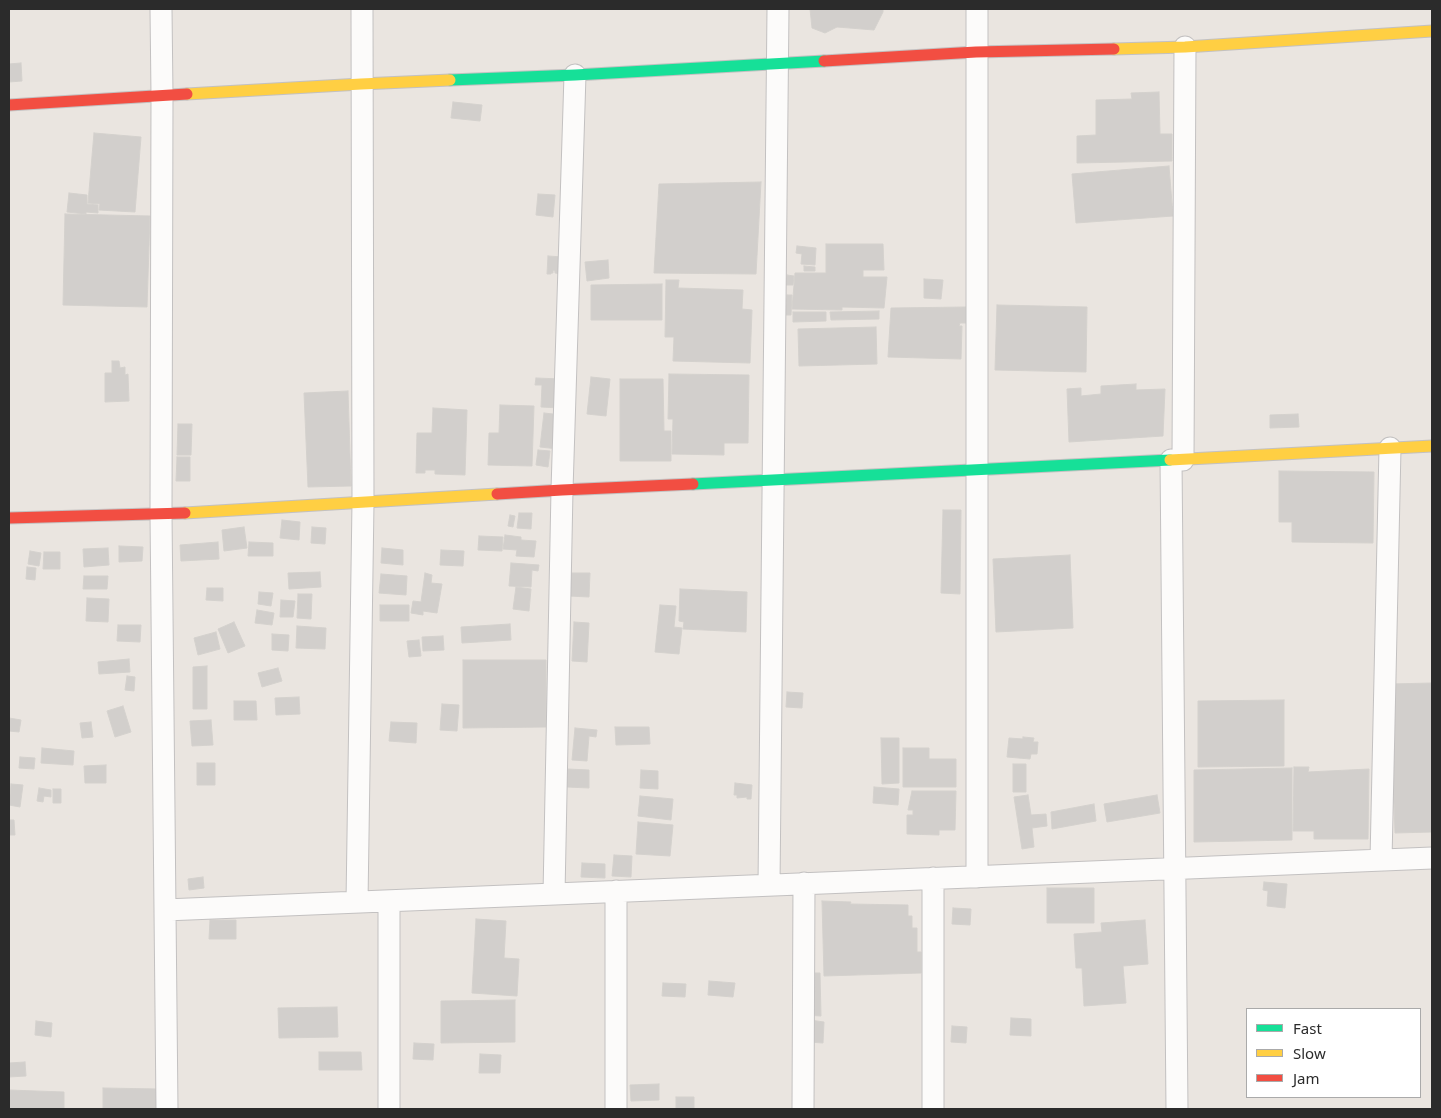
<!DOCTYPE html>
<style>
body{margin:0}
#map{position:relative;width:1441px;height:1118px;overflow:hidden;background:#eae5e0;font-family:"Noto Sans",sans-serif}
canvas{display:block}
.frame{position:absolute;inset:0;border:10px solid #2b2b2b;pointer-events:none}
.legend{position:absolute;left:1246px;top:1008px;width:175px;height:90px;box-sizing:border-box;background:#fff;border:1px solid #aaa;margin:0;padding:6px 9px;list-style:none;font-size:15px;color:#2b2b2b}
.legend li{display:flex;align-items:center;gap:10px;height:25px}
.legend b{width:25px;border:1px solid #aaa}
</style>
<div id="map">
<canvas width="1441" height="1118"></canvas>
<div class="frame"></div>
<ul class="legend">
<li><b style="height:6px;background:#16e098"></b>Fast</li>
<li><b style="height:6px;background:#ffcf43"></b>Slow</li>
<li><b style="height:6px;background:#f24e42"></b>Jam</li>
</ul>
</div>
<script>
const context = document.querySelector('canvas').getContext('2d');
context.lineJoin = 'round';
function paint(path, color) { context.fillStyle = color; context.fill(path, 'evenodd'); }
const shape = rows => new Path2D(rows.map(r => 'M' + r).join(''));
function stroke(path, color, width, dash) { context.strokeStyle = color; context.lineWidth = width; context.lineCap = dash ? 'butt' : 'round'; context.setLineDash(dash || []); context.stroke(path); }
const building = shape([
 [810,9,883,9,883,12,874,30,837,27,825,33,812,28,810,9],
 [21,63,22,81,9,82,9,64,21,63],
 [1159,92,1160,134,1172,134,1172,161,1077,163,1077,136,1096,135,1096,100,1132,99,1131,93,1159,92],
 [453,102,482,105,480,121,451,118,453,102],
 [94,133,141,137,135,212,99,210,100,204,88,203,94,133],
 [1169,166,1173,216,1076,223,1072,174,1169,166],
 [761,182,756,274,654,273,659,184,761,182],
 [69,193,87,195,87,204,98,205,98,213,86,212,86,214,67,212,69,193],
 [538,194,555,195,553,217,536,215,538,194],
 [65,214,150,216,147,307,63,305,65,214],
 [826,244,883,244,884,270,863,270,863,277,887,277,884,308,842,307,842,310,792,309,795,273,826,273,826,244],
 [797,246,816,248,815,265,801,264,802,254,796,253,797,246],
 [548,256,563,257,562,274,555,273,555,271,553,270,553,273,551,273,551,274,547,274,548,256],
 [608,260,609,278,587,281,585,262,608,260],
 [804,266,815,267,815,271,804,271,804,266],
 [787,275,794,276,793,285,786,285,787,275],
 [924,279,943,280,941,299,924,298,924,279],
 [666,280,679,280,678,288,743,290,742,309,752,310,750,363,673,361,674,337,665,337,666,280],
 [662,284,662,320,591,320,591,285,662,284],
 [787,295,792,295,791,315,785,315,787,295],
 [997,305,1087,307,1086,372,995,370,997,305],
 [966,307,966,323,960,323,959,326,962,326,961,359,888,357,891,308,966,307],
 [879,311,879,319,831,320,830,312,879,311],
 [793,312,826,312,826,321,793,322,793,312],
 [876,327,877,364,799,366,798,329,876,327],
 [112,361,119,361,120,368,125,367,125,375,128,374,129,401,105,402,105,373,112,373,112,361],
 [669,374,749,375,748,443,724,443,724,455,672,454,673,419,668,419,669,374],
 [591,377,610,379,606,416,587,414,591,377],
 [536,378,561,379,560,408,541,407,542,385,535,385,536,378],
 [620,379,663,379,664,431,671,431,671,461,620,461,620,379],
 [1136,384,1136,390,1165,389,1163,436,1069,442,1067,389,1081,388,1081,396,1101,394,1101,386,1136,384],
 [348,391,351,486,308,487,304,393,348,391],
 [500,405,534,406,532,466,488,465,489,433,499,433,500,405],
 [433,408,467,410,465,475,435,474,435,470,425,470,425,473,416,473,417,433,432,433,433,408],
 [544,413,562,415,558,449,540,447,544,413],
 [1298,414,1299,427,1270,428,1270,415,1298,414],
 [178,424,192,424,191,455,177,455,178,424],
 [538,450,550,451,548,467,536,465,538,450],
 [177,457,190,457,190,481,176,481,177,457],
 [1279,471,1374,472,1373,543,1292,542,1292,522,1279,522,1279,471],
 [943,510,961,510,960,594,941,593,943,510],
 [519,513,532,513,531,529,517,528,519,513],
 [510,515,515,516,513,527,508,526,510,515],
 [282,520,300,522,299,540,280,538,282,520],
 [244,527,247,548,224,551,222,530,244,527],
 [312,527,326,528,325,544,311,543,312,527],
 [505,535,521,537,521,540,536,541,534,557,516,556,517,550,503,549,505,535],
 [479,536,503,537,502,551,478,550,479,536],
 [218,542,219,559,181,561,180,545,218,542],
 [249,542,273,543,273,556,248,556,249,542],
 [119,546,143,547,142,561,119,562,119,546],
 [108,548,109,565,84,567,83,549,108,548],
 [382,548,403,550,403,565,381,563,382,548],
 [441,550,464,551,463,566,440,565,441,550],
 [30,551,41,553,39,566,28,564,30,551],
 [44,552,60,552,60,569,43,569,44,552],
 [1070,555,1073,628,996,632,993,559,1070,555],
 [511,563,539,565,538,571,532,570,531,587,509,586,511,563],
 [27,567,36,568,35,580,26,579,27,567],
 [320,572,321,587,289,589,288,573,320,572],
 [425,573,432,575,431,583,442,584,437,613,423,611,423,615,411,613,413,601,421,602,425,573],
 [571,573,590,573,589,597,569,596,571,573],
 [381,574,407,576,406,595,379,593,381,574],
 [84,576,108,576,107,589,83,589,84,576],
 [516,587,531,589,529,611,513,609,516,587],
 [207,588,223,588,223,601,206,600,207,588],
 [680,589,747,592,746,632,683,629,684,622,679,621,680,589],
 [259,592,273,593,271,606,258,604,259,592],
 [298,594,312,594,311,619,297,618,298,594],
 [87,598,109,599,108,622,86,621,87,598],
 [281,600,295,601,293,617,280,617,281,600],
 [380,605,409,605,409,621,380,621,380,605],
 [660,605,676,606,674,627,682,628,679,654,655,652,660,605],
 [257,610,274,613,272,625,255,623,257,610],
 [234,622,245,646,228,653,218,629,234,622],
 [574,622,589,623,587,662,572,661,574,622],
 [510,624,511,640,462,643,461,627,510,624],
 [118,625,141,625,140,642,117,641,118,625],
 [297,626,326,628,325,649,296,648,297,626],
 [216,632,220,649,198,655,194,638,216,632],
 [272,634,289,635,288,651,272,650,272,634],
 [443,636,444,650,423,651,422,637,443,636],
 [419,640,421,656,409,657,407,641,419,640],
 [129,659,130,672,99,674,98,662,129,659],
 [463,660,546,660,546,727,463,728,463,660],
 [207,666,207,709,193,709,193,667,207,666],
 [278,668,282,681,262,687,258,673,278,668],
 [127,676,135,677,134,691,125,690,127,676],
 [1432,683,1432,832,1395,833,1390,684,1432,683],
 [787,692,803,693,802,708,786,707,787,692],
 [299,697,300,714,276,715,275,698,299,697],
 [1284,700,1284,766,1198,767,1198,701,1284,700],
 [234,701,256,701,257,720,234,720,234,701],
 [442,704,459,705,457,731,440,730,442,704],
 [123,706,131,732,115,737,107,711,123,706],
 [9,718,21,720,19,732,9,731,9,718],
 [211,720,213,745,192,746,190,721,211,720],
 [91,722,93,737,82,738,80,723,91,722],
 [391,722,417,723,416,743,389,741,391,722],
 [615,727,649,727,650,744,616,745,615,727],
 [575,728,597,730,596,737,589,736,587,761,572,760,575,728],
 [1023,737,1034,738,1033,742,1038,742,1037,754,1031,754,1030,759,1007,757,1009,738,1023,739,1023,737],
 [881,738,899,738,899,783,882,784,881,738],
 [42,748,74,751,73,765,41,763,42,748],
 [903,748,929,748,929,759,956,759,956,787,903,787,903,748],
 [20,757,35,758,34,769,19,768,20,757],
 [197,763,215,763,215,785,197,785,197,763],
 [1013,764,1026,764,1026,792,1013,792,1013,764],
 [106,765,106,783,85,783,84,766,106,765],
 [1294,767,1309,767,1308,772,1369,769,1368,839,1314,839,1314,831,1293,831,1294,767],
 [1292,768,1292,840,1194,842,1194,770,1292,768],
 [567,769,589,770,589,788,567,787,567,769],
 [641,770,658,771,658,789,640,788,641,770],
 [735,783,752,785,751,799,747,799,747,797,737,798,737,795,734,795,735,783],
 [11,784,23,785,20,807,9,805,11,784],
 [874,787,899,789,898,805,873,803,874,787],
 [39,788,51,790,51,797,44,796,43,802,37,801,39,788],
 [53,789,61,789,61,803,53,803,53,789],
 [912,791,956,791,955,830,939,830,939,835,907,834,907,815,913,815,913,810,908,810,912,791],
 [1028,795,1031,815,1046,814,1047,826,1032,828,1034,847,1022,849,1014,797,1028,795],
 [1157,795,1160,813,1107,822,1104,804,1157,795],
 [640,796,673,799,671,820,638,816,640,796],
 [1094,804,1096,821,1052,829,1051,812,1094,804],
 [9,820,14,820,15,835,9,835,9,820],
 [638,822,673,825,670,856,636,854,638,822],
 [614,855,632,856,631,877,612,876,614,855],
 [582,863,605,864,605,878,581,877,582,863],
 [203,877,204,888,189,890,188,879,203,877],
 [1264,882,1287,884,1285,908,1267,906,1268,891,1263,890,1264,882],
 [1047,888,1094,888,1094,923,1047,923,1047,888],
 [822,901,851,902,850,904,908,905,908,916,912,916,912,928,917,928,917,952,921,952,921,973,824,976,822,901],
 [953,908,971,909,970,925,952,924,953,908],
 [476,919,506,921,504,958,519,959,517,996,472,993,476,919],
 [210,920,236,920,236,939,209,939,210,920],
 [1145,920,1148,964,1123,966,1126,1003,1084,1006,1082,968,1076,968,1074,934,1102,932,1101,923,1145,920],
 [805,973,820,973,821,1016,804,1015,805,973],
 [709,981,735,983,733,997,708,995,709,981],
 [663,983,686,984,685,997,662,996,663,983],
 [515,1000,515,1042,441,1043,441,1001,515,1000],
 [337,1007,338,1037,279,1038,278,1008,337,1007],
 [1011,1018,1031,1019,1031,1036,1010,1035,1011,1018],
 [810,1020,824,1022,823,1043,809,1042,810,1020],
 [36,1021,52,1023,51,1037,35,1035,36,1021],
 [952,1026,967,1027,966,1043,951,1042,952,1026],
 [414,1043,434,1044,433,1060,413,1059,414,1043],
 [319,1052,361,1052,362,1070,319,1070,319,1052],
 [480,1054,501,1055,500,1073,479,1073,480,1054],
 [25,1062,26,1076,9,1077,9,1063,25,1062],
 [659,1084,659,1100,631,1101,630,1085,659,1084],
 [103,1088,159,1089,159,1109,103,1109,103,1088],
 [9,1090,64,1092,64,1109,9,1109,9,1090],
 [676,1097,694,1097,694,1109,676,1109,676,1097]
]);
const street = shape([
 [161,9,162,95,161,514,167,1109],
 [977,9,977,877],
 [1171,460,1177,1109],
 [1183,460,1185,47],
 [1381,860,1390,448],
 [933,878,933,1109],
 [769,885,778,9],
 [616,891,616,1109],
 [554,894,562,490,575,75],
 [357,902,363,503,362,9],
 [165,910,1432,858],
 [389,1109,389,901],
 [803,1109,804,883]
]);
const fast = shape([
 [450,80,575,75,824,61],
 [693,484,1170,460]
]);
const slow = shape([
 [1114,49,1185,47,1432,31],
 [187,94,361,84,450,80],
 [1170,460,1432,446],
 [185,513,497,494]
]);
const jam = shape([
 [824,61,976,52,1114,49],
 [9,105,187,94],
 [497,494,562,490,693,484],
 [9,518,185,513]
]);
paint(building, '#d2cfcc');
stroke(building, '#d4d1cd', 1);
stroke(street, '#c3c1c1', 23);
stroke(fast, '#c3c1c1', 13);
stroke(slow, '#c3c1c1', 13);
stroke(jam, '#c3c1c1', 13);
stroke(street, '#fcfbfa', 21);
stroke(fast, '#16e098', 11);
stroke(slow, '#ffcf43', 11);
stroke(jam, '#f24e42', 11);
</script>
